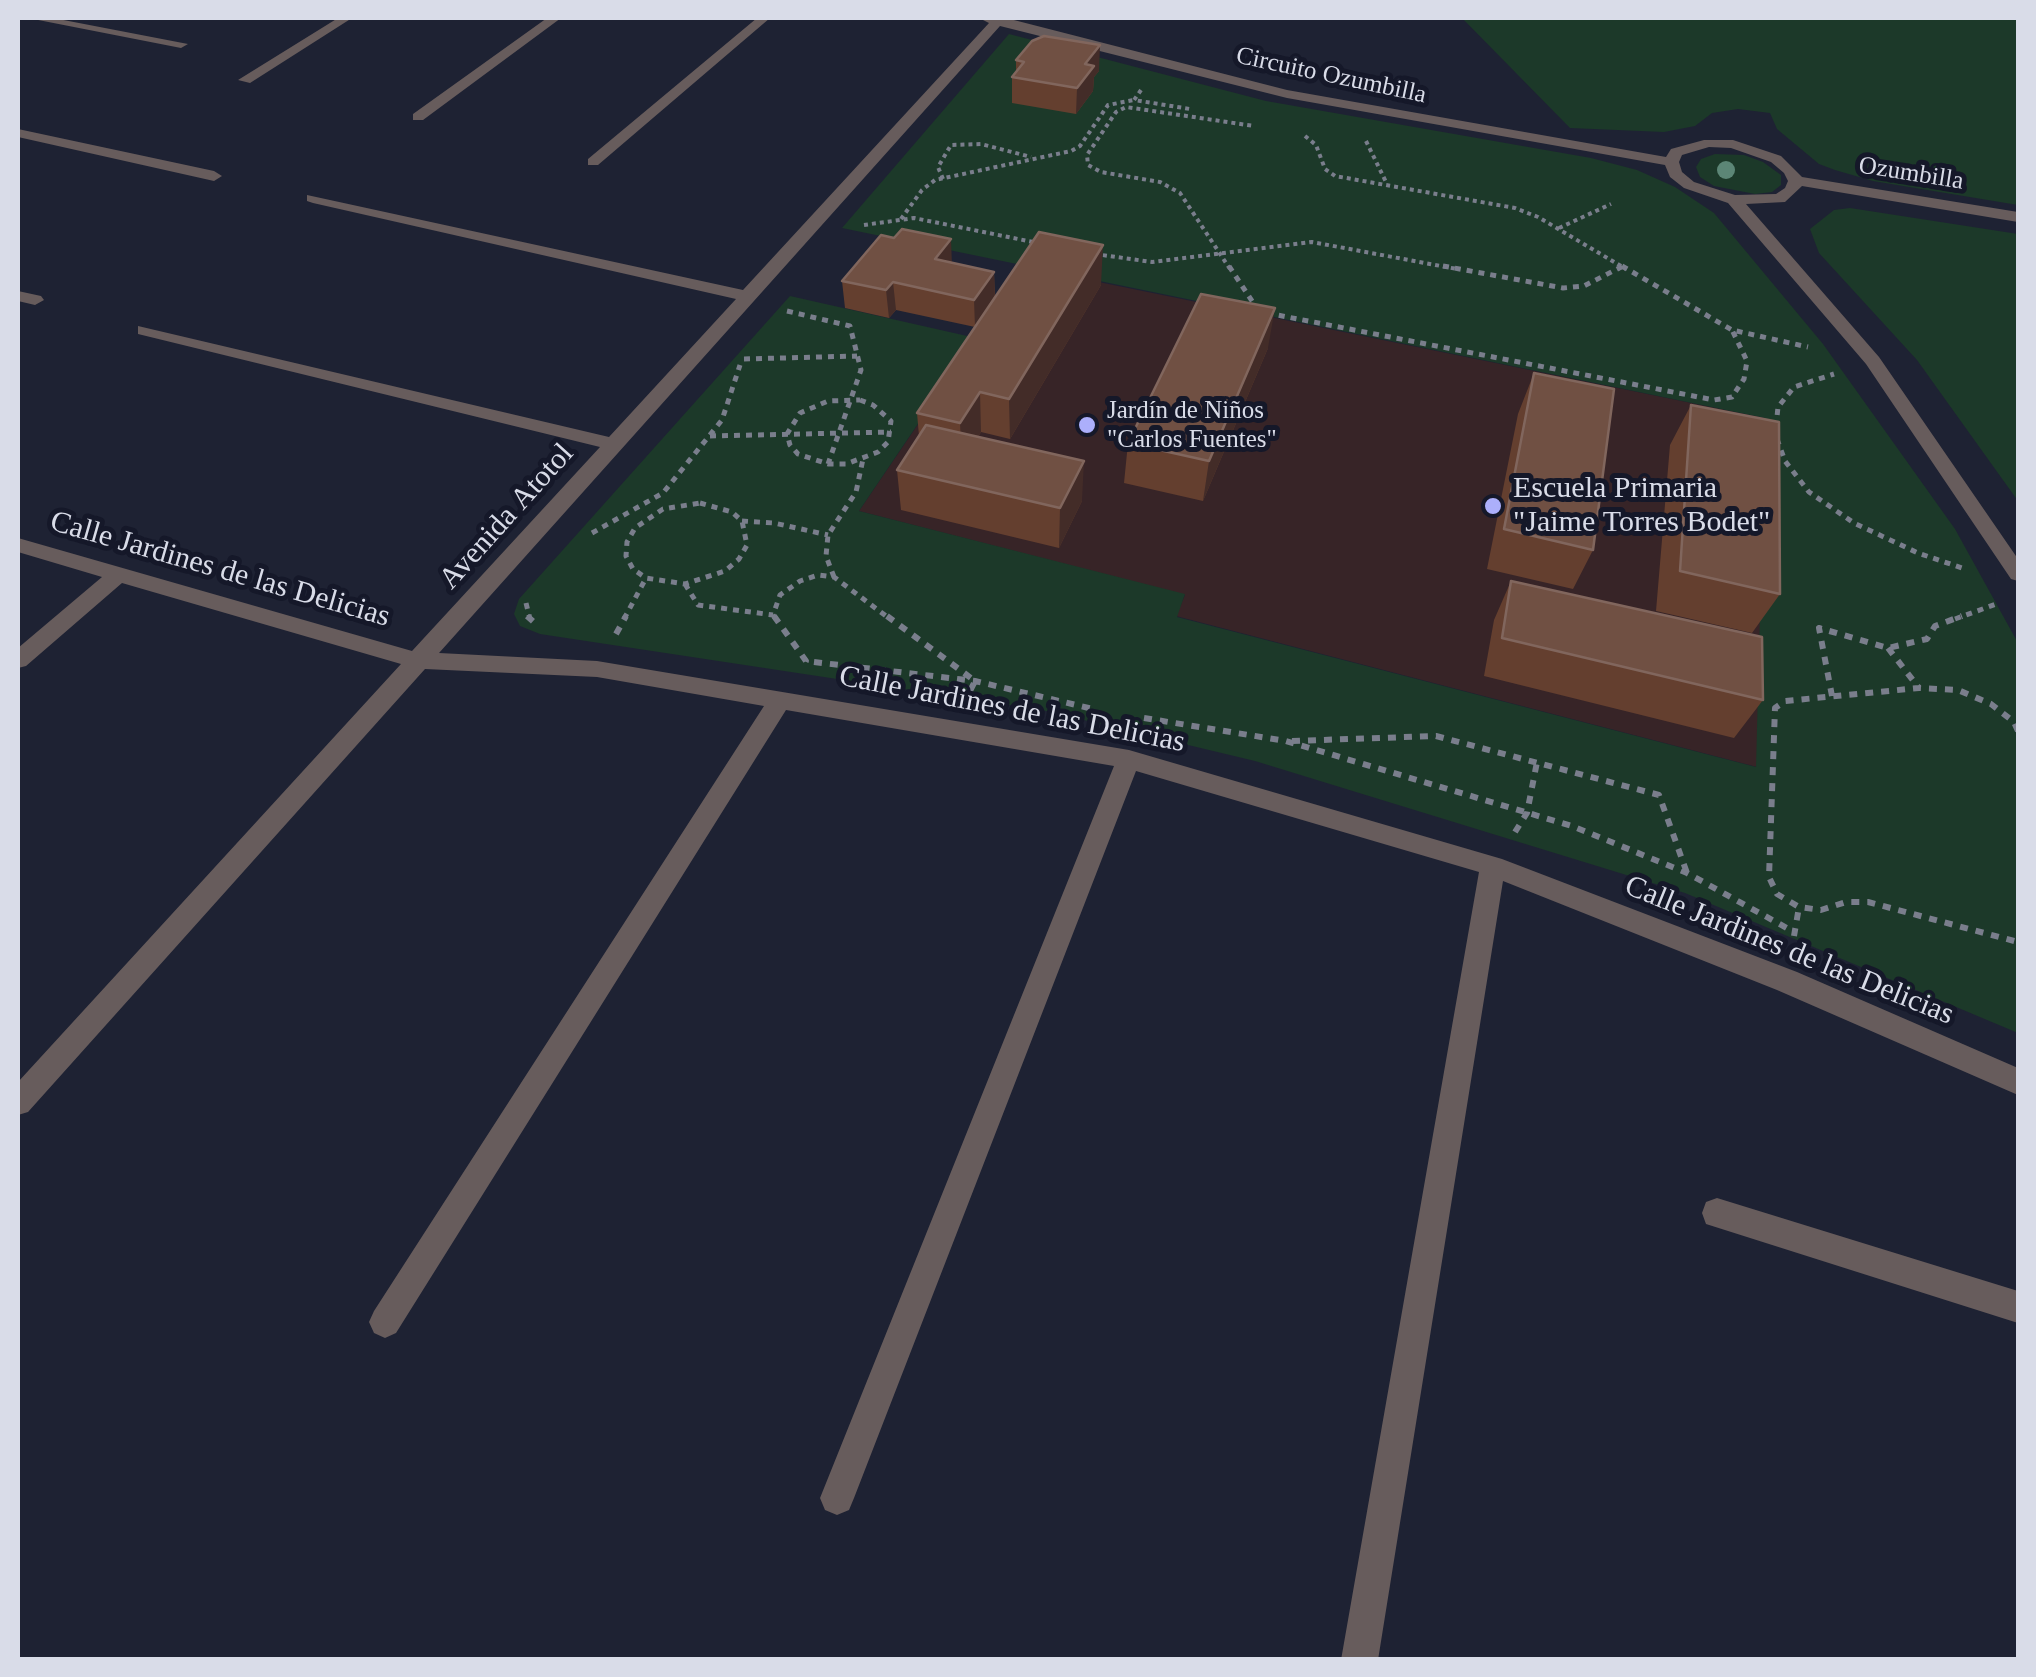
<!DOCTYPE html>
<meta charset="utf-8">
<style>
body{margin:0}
#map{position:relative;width:2036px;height:1677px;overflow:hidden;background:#1e2233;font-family:Georgia,serif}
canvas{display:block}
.frame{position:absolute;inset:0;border:20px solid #d9dce8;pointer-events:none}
</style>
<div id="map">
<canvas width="2036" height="1677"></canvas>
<div class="frame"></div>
</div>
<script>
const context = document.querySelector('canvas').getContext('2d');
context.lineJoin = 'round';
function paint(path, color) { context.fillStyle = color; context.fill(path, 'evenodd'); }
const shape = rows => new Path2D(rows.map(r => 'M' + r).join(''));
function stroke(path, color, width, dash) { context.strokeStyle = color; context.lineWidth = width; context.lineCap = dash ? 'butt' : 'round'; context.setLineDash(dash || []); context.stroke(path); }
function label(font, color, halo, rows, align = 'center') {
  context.font = font + ' Georgia,serif'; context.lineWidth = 10; context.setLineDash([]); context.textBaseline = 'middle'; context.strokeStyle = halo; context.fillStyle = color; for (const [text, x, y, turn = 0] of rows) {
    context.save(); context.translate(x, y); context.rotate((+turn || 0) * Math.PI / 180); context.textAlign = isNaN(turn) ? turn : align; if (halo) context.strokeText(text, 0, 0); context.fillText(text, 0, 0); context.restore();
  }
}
const education = shape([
 [1025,267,1765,418,1757,767,1176,616,1185,595,859,511]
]);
const green = shape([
 [1462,18,2018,18,2018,205,1873,181,1835,170,1819,164,1777,129,1770,113,1738,109,1712,113,1695,126,1664,132,1570,128],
 [1009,34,1266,101,1591,158,1637,170,1675,187,1714,213,1823,344,1955,529,2018,643,2018,1033,1685,893,1255,761,1042,710,540,634,520,626,514,614,519,599,790,296,976,338,859,511,1185,594,1177,617,1756,767,1765,418,842,228],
 [1715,154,1744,155,1763,162,1781,175,1781,185,1772,192,1755,194,1714,186,1700,177,1696,167,1701,159],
 [1850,208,2018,234,2018,501,1917,360,1819,253,1810,229,1834,210]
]);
const pathFar2 = shape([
 [1141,90,1134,100,1190,109],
 [1305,136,1316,145,1325,169,1335,176,1515,208,1538,217,1626,269],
 [1366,141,1387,184],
 [943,179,938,167,951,145,981,144,1031,157],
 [901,219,922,190,935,180,1071,151,1080,146,1108,105,1134,100],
 [864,225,914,218,1038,243],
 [1559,228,1611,204],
 [1095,254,1152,262,1312,242,1457,269],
 [1230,269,1180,193,1160,182,1101,172,1088,165,1087,155,1116,112,1126,107,1254,126],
 [1618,269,1623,266]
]);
const pathFar1 = shape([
 [1229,266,1256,307],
 [1443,266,1563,288,1584,286,1623,266],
 [1622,266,1732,330,1808,347],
 [787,311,850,326,861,370,828,464],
 [1267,313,1714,400,1732,397,1744,379,1747,361,1732,330],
 [744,359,857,356],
 [860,400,873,405,891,421,888,442,878,452,846,464,828,464,798,454,790,445,787,434,800,413,828,401,860,400],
 [1776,427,1778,407,1794,387,1834,374],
 [710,436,891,432],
 [1777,439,1785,461,1809,492,1854,523,1918,553,1965,569],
 [700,503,732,512,742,521,747,545,739,559,725,571,685,584,646,578,633,569,626,556,627,542,635,528,663,509,700,503],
 [742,521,774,523,828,535],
 [592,533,663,493,722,420,740,365],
 [834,577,826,556,828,535,856,492,863,459],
 [685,584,698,605,773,615],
 [526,603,530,619],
 [624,619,646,578],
 [776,619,773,615,780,595,800,581,818,575,834,577,890,619],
 [1955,619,1999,603]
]);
const path = shape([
 [527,616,537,625],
 [774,616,806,661,804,665],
 [887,616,975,681,968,695],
 [616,634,626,616],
 [1888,648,1919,688],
 [814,662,975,681,1093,709],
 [1832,696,1819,628,1888,648,1927,639,1935,626,1962,616],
 [1144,718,1286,741,1572,826,1687,873,1794,932],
 [2018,731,2014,722,1991,704,1958,690,1919,688,1785,701,1775,708,1769,877,1777,894,1799,907,1821,910,1846,902,1868,902,2018,942],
 [1292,741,1436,736,1659,795,1687,873],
 [1515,832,1527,813,1537,762],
 [1794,936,1799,907]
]);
const minor = shape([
 [28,18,53,18,188,44,181,48,28,18],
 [338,18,352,18,250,83,238,80,338,18],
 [547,18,561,18,423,120,413,120,413,114,547,18],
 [757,18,770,18,598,165,588,165,588,159,757,18],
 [979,18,1006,18,1287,90,1666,157,1671,149,1704,140,1733,140,1781,156,1802,177,2018,212,2018,222,1802,186,1785,202,1746,204,1879,357,2018,559,2018,581,2011,579,1866,364,1728,203,1684,188,1670,177,1665,165,1287,98,1000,26,439,653,597,661,1129,750,1502,859,1797,972,2018,1068,2018,1095,1777,990,1503,881,1378,1660,1341,1660,1479,872,1136,771,854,1498,849,1510,837,1515,825,1510,820,1498,1114,766,786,710,396,1333,385,1338,374,1333,369,1322,374,1311,764,706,597,677,425,669,28,1112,18,1115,18,1082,401,664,122,583,26,666,18,668,18,648,102,577,18,552,18,538,412,651,600,447,138,334,138,326,609,437,736,299,313,203,307,201,307,195,743,290,989,23,979,18],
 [1709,147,1731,148,1771,162,1784,173,1788,181,1785,188,1776,194,1735,195,1694,182,1682,172,1679,162,1682,155,1709,147],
 [18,129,214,171,222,176,214,181,18,137,18,129],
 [18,291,41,296,44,300,35,305,18,301,18,291],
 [1717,1198,2018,1291,2018,1323,1706,1224,1702,1213,1706,1202,1717,1198]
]);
const trees = [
 [1726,170]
];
const wall = shape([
 [1016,60,1099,71,1094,77,1093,91,1076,114,1012,103,1012,77,1016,72],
 [952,263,994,272,995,298,1101,285,1010,439,981,432,978,437,1082,501,1059,548,901,510,897,470,919,436,917,413,975,327,896,310,889,318,845,308,842,281],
 [1268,348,1203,501,1124,483,1128,443],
 [1534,373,1593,550,1573,589,1487,569,1518,414],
 [1691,405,1780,594,1752,633,1656,611,1670,445],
 [1511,581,1763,700,1734,738,1484,676,1494,620]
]);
const shadedWall = shape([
 [1100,45,1099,71,1094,77,1093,91,1076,114,1077,88,1085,64],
 [951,239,952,266,935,259],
 [1103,245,1101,285,1010,439,1009,399],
 [994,272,995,300,975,327,974,300],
 [893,282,896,310,889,318,886,290],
 [1275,308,1268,348,1203,501,1209,461],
 [980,392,981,432,962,463,960,423],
 [1084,461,1082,501,1059,548,1060,508]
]);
const building = shape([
 [1044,36,1100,45,1085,64,1094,66,1077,88,1012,77,1024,62,1016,60,1032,41,1044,36],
 [902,229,951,239,935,259,994,272,974,300,893,282,886,290,842,281,881,235,894,238,902,229],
 [1039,232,1103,245,1009,399,980,392,960,423,917,413,1039,232],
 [1201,294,1275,308,1209,461,1128,443,1201,294],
 [1534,373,1614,389,1593,550,1504,529,1534,373],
 [1691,405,1779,422,1780,594,1680,571,1691,405],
 [926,425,1084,461,1060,508,897,470,926,425],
 [1511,581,1762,637,1763,700,1502,638,1511,581]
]);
const markers = [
 [1087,425,10,"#acaffb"],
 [1493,506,10,"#acaffb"]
];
const farStreetnames = [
 ["Circuito Ozumbilla",1331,76,12],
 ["Ozumbilla",1911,174,9]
];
const farPoinames = [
 ["Jardín de Niños",1107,411],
 ["\"Carlos Fuentes\"",1107,440]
];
const poiNames = [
 ["Escuela Primaria",1513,489],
 ["\"Jaime Torres Bodet\"",1513,523]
];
const streetNames = [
 ["Avenida Atotol",507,517,-48],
 ["Calle Jardines de las Delicias",220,570,16],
 ["Calle Jardines de las Delicias",1012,710,11],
 ["Calle Jardines de las Delicias",1789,951,22]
];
paint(education, '#372427');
paint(green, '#1c3929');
stroke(pathFar2, '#7a7e8c', 4, [4, 4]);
stroke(pathFar1, '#7a7e8c', 5, [6, 6]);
stroke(path, '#7a7e8c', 6, [8, 8]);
paint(minor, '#675c5c');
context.fillStyle = '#5c8676';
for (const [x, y] of trees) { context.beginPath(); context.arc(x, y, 9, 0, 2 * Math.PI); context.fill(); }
paint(wall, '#643f2f');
paint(shadedWall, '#432c28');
paint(building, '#705043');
stroke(building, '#81665d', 2.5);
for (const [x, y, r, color] of markers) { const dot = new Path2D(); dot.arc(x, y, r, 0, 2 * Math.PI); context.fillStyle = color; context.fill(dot); stroke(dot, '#151829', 4); }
label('25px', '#d9dce8', '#151829', farStreetnames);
label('25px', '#d9dce8', '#151829', farPoinames, 'left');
label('30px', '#d9dce8', '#151829', poiNames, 'left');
label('30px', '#d9dce8', '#151829', streetNames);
</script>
